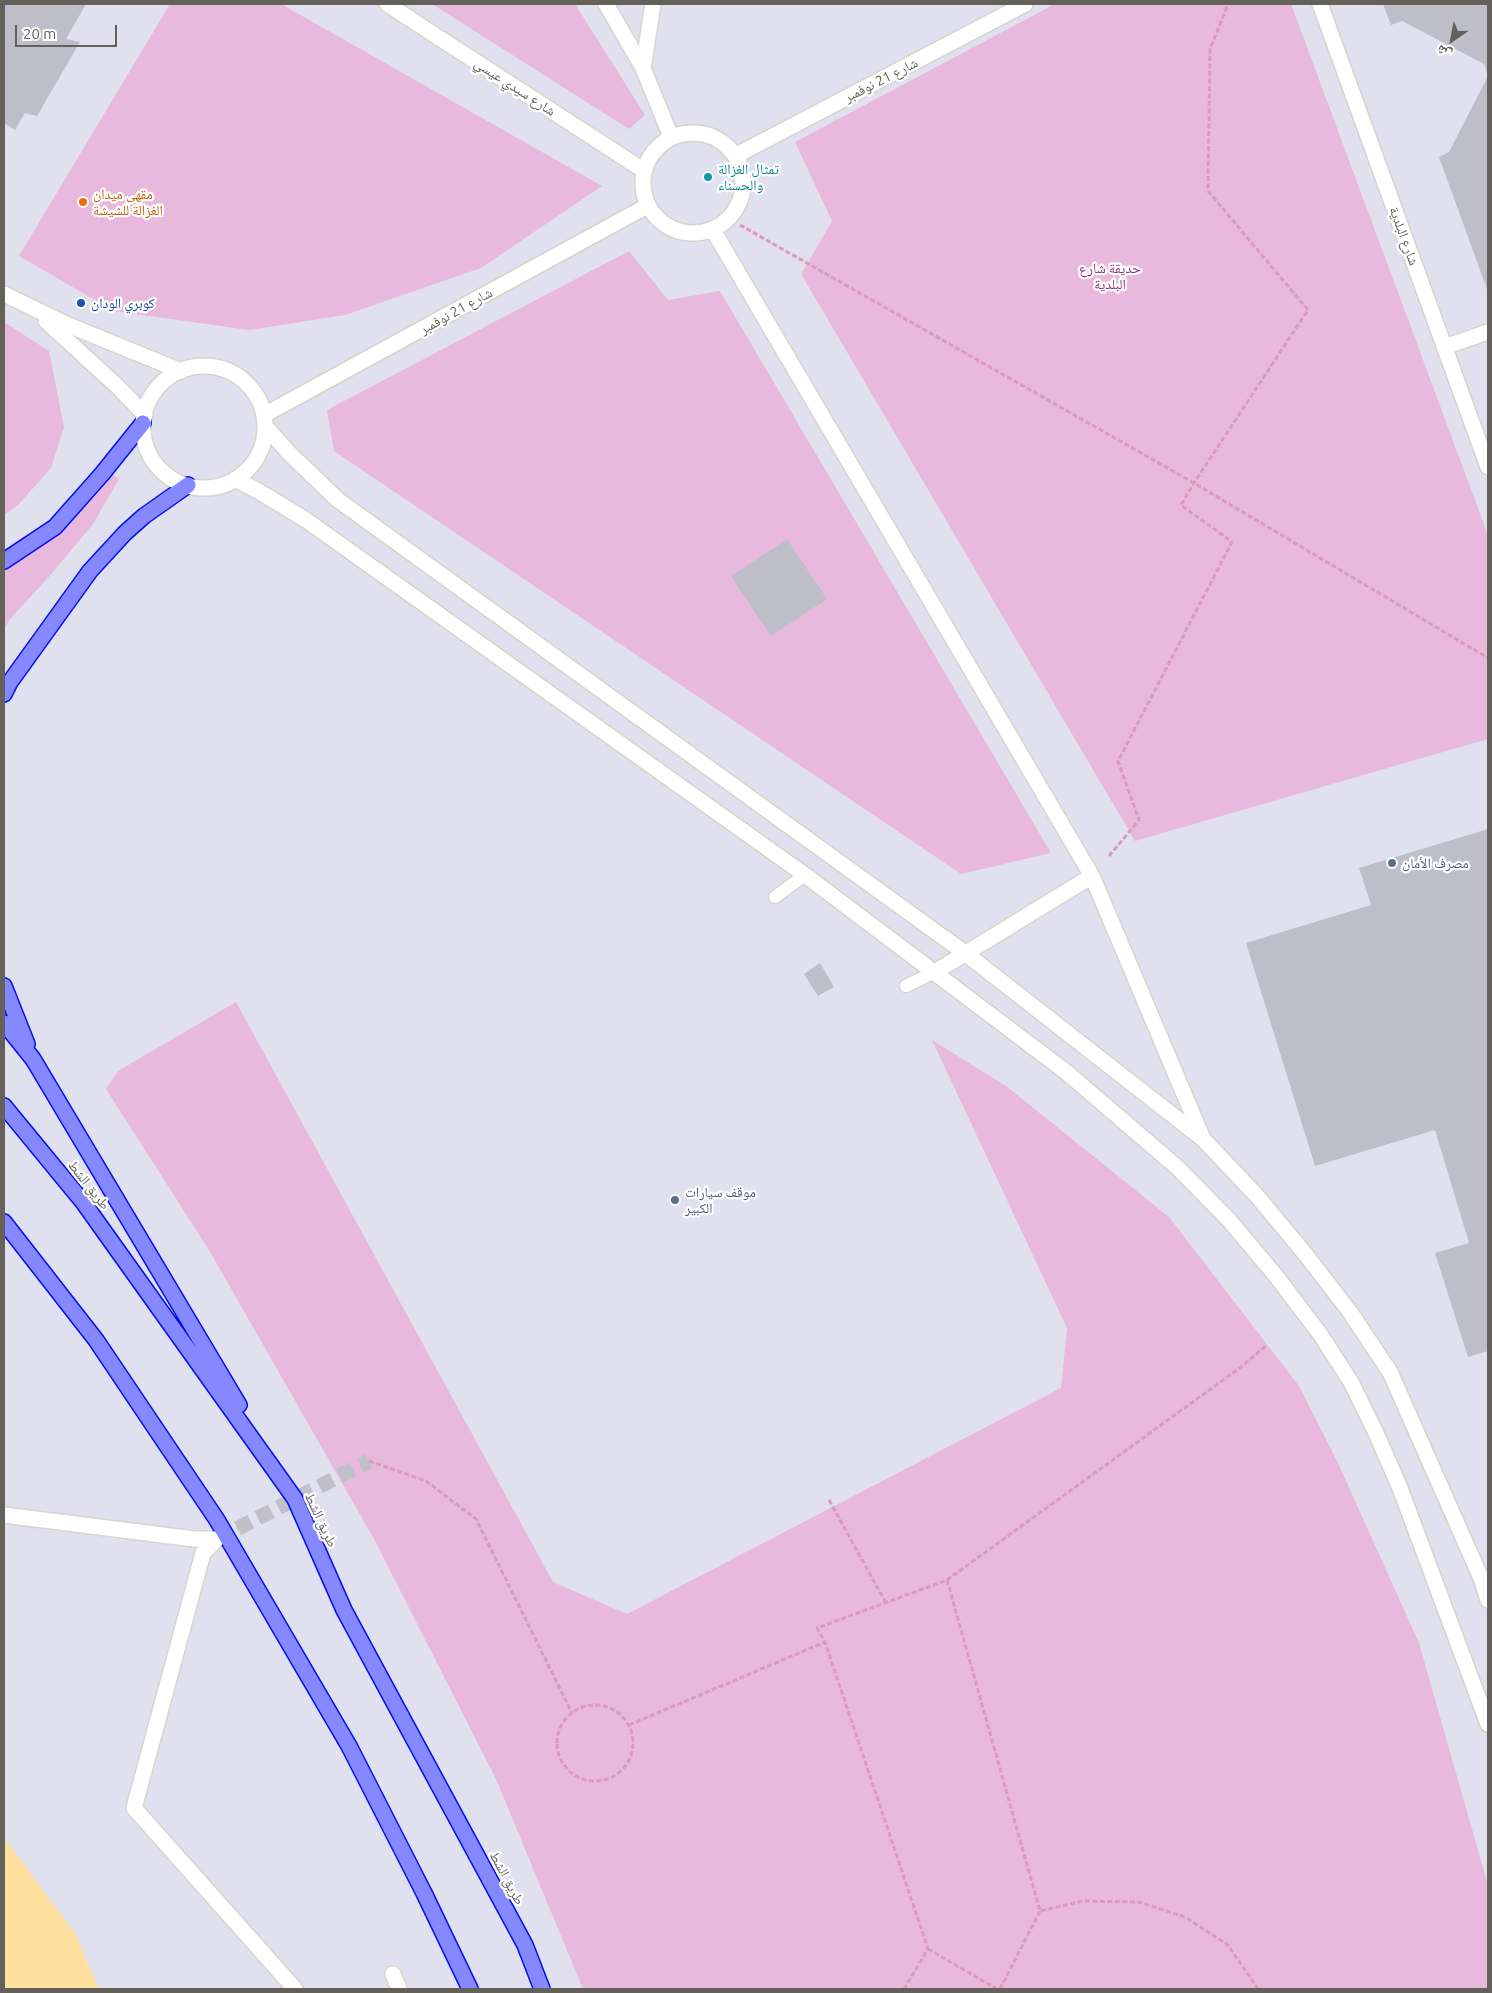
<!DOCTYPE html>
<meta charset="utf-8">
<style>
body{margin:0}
#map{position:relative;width:1492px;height:1993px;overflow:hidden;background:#e0e0ee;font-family:Ubuntu,"Noto Naskh Arabic",sans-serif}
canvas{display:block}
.frame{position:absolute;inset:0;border:5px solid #636159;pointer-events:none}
.north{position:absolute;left:1427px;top:15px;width:50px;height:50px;-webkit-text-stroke:4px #fff;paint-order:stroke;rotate:213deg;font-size:14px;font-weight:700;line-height:20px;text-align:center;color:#636159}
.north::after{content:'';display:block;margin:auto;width:18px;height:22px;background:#636159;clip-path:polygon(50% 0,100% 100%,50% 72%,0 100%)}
.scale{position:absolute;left:15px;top:25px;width:102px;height:22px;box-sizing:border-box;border:2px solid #636159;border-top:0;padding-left:6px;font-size:15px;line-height:18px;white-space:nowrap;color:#636159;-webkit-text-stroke:4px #fff;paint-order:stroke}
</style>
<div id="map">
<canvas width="1492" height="1993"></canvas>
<div class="frame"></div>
<div class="north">ش</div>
<div class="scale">20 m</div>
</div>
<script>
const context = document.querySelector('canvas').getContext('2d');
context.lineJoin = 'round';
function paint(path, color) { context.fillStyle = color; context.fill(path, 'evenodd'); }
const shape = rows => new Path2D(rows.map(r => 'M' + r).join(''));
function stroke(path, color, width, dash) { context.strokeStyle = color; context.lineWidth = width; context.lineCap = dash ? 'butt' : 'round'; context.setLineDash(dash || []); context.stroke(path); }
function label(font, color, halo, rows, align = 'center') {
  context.font = font + ' Ubuntu,"Noto Naskh Arabic",sans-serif'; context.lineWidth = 4.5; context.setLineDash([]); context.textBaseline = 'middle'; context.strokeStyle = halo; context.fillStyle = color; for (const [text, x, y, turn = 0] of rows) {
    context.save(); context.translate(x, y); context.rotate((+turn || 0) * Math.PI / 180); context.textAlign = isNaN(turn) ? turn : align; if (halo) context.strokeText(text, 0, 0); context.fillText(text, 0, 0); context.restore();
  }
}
const green = shape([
 [170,4,281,4,602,186,481,268,345,315,249,330,114,311,19,256],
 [432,4,575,4,645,115,629,129],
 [1055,4,1291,4,1488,535,1488,739,1135,841,801,274,832,221,795,142],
 [629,251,668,300,720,291,1051,853,961,874,334,451,327,410],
 [4,322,49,351,64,427,51,468,18,505,4,515],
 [111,474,119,479,93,524,47,579,10,619,4,629,4,569,33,551],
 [236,1002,553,1582,627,1614,1061,1388,1067,1328,932,1040,1006,1086,1169,1217,1299,1386,1338,1463,1419,1643,1488,1885,1488,1989,583,1989,496,1779,374,1539,209,1250,106,1089,118,1071]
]);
const water = shape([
 [4,1838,75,1933,99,1989,4,1989]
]);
const building = shape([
 [4,4,86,4,66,39,80,42,37,116,25,113,15,130,4,123],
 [1383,4,1488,4,1488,292,1439,157,1449,152,1488,76,1484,64,1402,21,1391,25],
 [787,539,827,599,771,636,731,576],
 [1488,829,1488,1351,1468,1357,1435,1253,1469,1243,1435,1130,1315,1166,1246,943,1371,905,1359,868],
 [820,963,834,987,818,996,804,974]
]);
const streetTunnel = shape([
 [217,1539,369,1461]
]);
const path = shape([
 [740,225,1194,483,1488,658],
 [1109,856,1139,820,1118,761,1232,542,1181,505,1194,483,1308,310,1208,191,1210,49,1228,4],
 [369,1461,426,1481,476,1519,572,1713],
 [829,1500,886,1603],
 [947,1580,1241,1367,1267,1345],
 '557 1743a38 38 0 1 1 76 0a38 38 0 1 1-76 0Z',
 [629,1725,825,1642],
 [928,1949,997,1989],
 [904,1989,928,1949,825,1642,817,1628,947,1580,1040,1911,1083,1901,1139,1902,1185,1917,1228,1945,1258,1989],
 [1000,1989,1040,1911]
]);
const lane = shape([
 [775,897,805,875],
 [906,986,935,972]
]);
const street = shape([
 [387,4,643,170],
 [606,4,643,68,671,137],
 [643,68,653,4],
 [713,230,1092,876,1203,1139],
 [1444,347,1488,332],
 [935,972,1092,876],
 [4,1515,194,1539,217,1539],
 [217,1539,203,1553,134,1808,295,1989],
 [393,1974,399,1989]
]);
const secondary = shape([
 [1320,4,1488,467],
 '643 183a50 50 0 1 1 100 0a50 50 0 1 1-100 0Z',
 [735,156,1025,4],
 [4,294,68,325,181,371],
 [46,321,117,386,145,415],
 '143 427a61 61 0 1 1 122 0a61 61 0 1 1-122 0Z',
 [264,415,647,206],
 [265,426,289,453,338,500,965,953,1203,1139,1257,1196,1306,1255,1350,1312,1390,1372,1481,1578,1488,1600],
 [235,479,260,492,306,520,805,875,1065,1071,1178,1168,1229,1220,1276,1276,1320,1334,1351,1382,1376,1433,1400,1488,1488,1724]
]);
const highway = shape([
 [4,561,55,527,102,474,143,423],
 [4,694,10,682,90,571,125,533,144,516,188,485],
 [4,986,27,1044],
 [4,1023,33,1059,239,1405],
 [4,1106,83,1202,295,1499,344,1610,525,1945,542,1989],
 [4,1222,96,1340,217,1520,349,1746,424,1893,470,1989]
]);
const markers = [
 [708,177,5,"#0f9aa8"],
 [83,202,5,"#e8710a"],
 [81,303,5,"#1a4fb4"],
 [1392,863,5,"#5c6f8a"],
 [675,1200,5,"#5c6f8a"]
];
const streetNames = [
 ["شارع 21 نوفمبر",881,80,-27],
 ["شارع سيدي عيسي",515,87,33],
 ["شارع البلدية",1404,236,70],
 ["شارع 21 نوفمبر",456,311,-29],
 ["طريق الشط",89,1185,52],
 ["طريق الشط",321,1520,65],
 ["طريق الشط",507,1878,62]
];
const cultureNames = [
 ["تمثال الغزالة",718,169],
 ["والحسناء",718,185]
];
const foodNames = [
 ["مقهى ميدان",93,194],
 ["الغزالة للشيشة",93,210]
];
const parkNames = [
 ["حديقة شارع",1110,268],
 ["البلدية",1110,284]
];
const transitNames = [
 ["كوبري الودان",91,303]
];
const serviceNames = [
 ["مصرف الأمان",1402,863],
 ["موقف سيارات",685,1192],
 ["الكبير",685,1208]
];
paint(green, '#e8b9dd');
paint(water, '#ffe09f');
paint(building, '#bdbec8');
stroke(streetTunnel, '#c1c0c9', 15, [15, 8]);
stroke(lane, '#d7d6ce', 15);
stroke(street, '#d7d6ce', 18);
stroke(secondary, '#d6d4cb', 18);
stroke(highway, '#01e', 18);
stroke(path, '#dc9bbb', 3, [5, 2.5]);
stroke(lane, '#fff', 12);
stroke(street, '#fff', 15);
stroke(secondary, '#fff', 15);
stroke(highway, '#8688ff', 15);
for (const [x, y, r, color] of markers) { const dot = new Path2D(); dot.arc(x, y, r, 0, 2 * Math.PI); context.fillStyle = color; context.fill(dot); stroke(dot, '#fff', 2); }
label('14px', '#636159', '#fff', streetNames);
label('14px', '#0d838f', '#fff', cultureNames, 'left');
label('14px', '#c56008', '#fff', foodNames, 'left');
label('14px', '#8d2e72', '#fff', parkNames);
label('14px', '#164399', '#fff', transitNames, 'left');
label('14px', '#4e5e75', '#fff', serviceNames, 'left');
</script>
